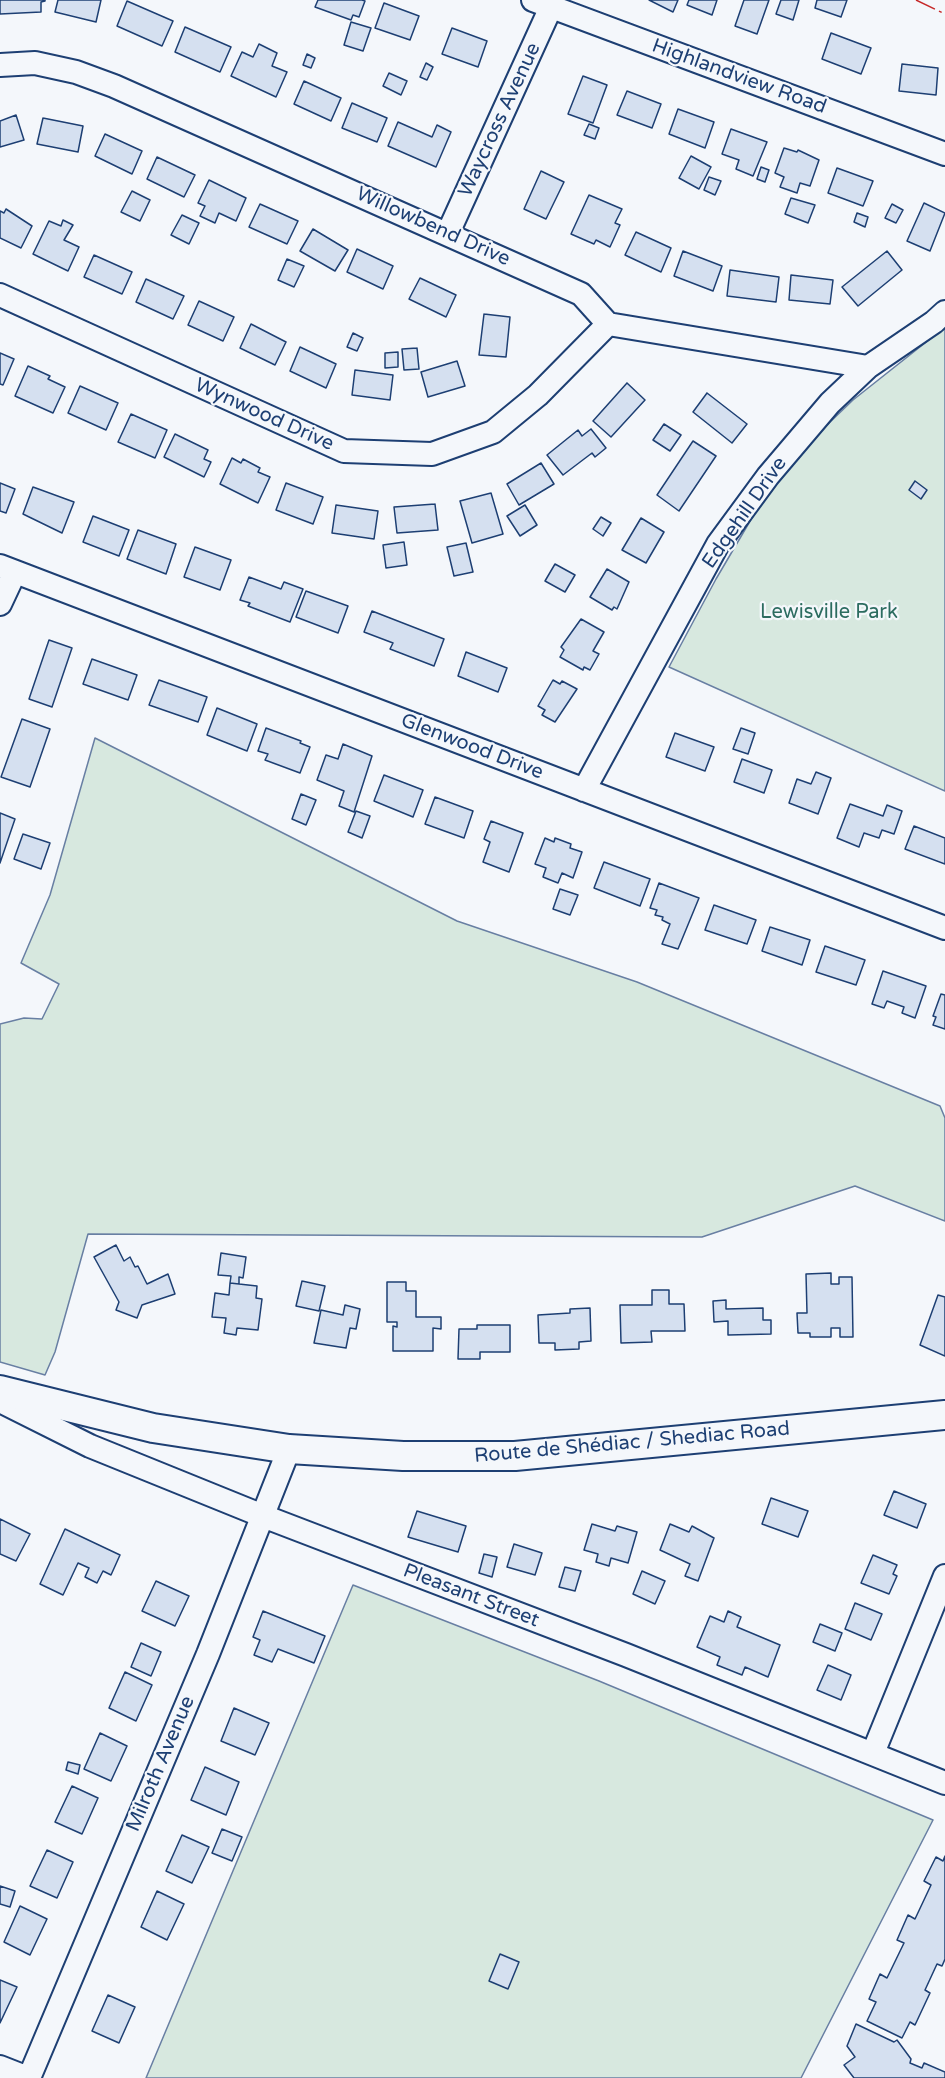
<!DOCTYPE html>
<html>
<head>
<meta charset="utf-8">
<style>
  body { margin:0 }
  canvas { display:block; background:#f4f7fb }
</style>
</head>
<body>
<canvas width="945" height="2078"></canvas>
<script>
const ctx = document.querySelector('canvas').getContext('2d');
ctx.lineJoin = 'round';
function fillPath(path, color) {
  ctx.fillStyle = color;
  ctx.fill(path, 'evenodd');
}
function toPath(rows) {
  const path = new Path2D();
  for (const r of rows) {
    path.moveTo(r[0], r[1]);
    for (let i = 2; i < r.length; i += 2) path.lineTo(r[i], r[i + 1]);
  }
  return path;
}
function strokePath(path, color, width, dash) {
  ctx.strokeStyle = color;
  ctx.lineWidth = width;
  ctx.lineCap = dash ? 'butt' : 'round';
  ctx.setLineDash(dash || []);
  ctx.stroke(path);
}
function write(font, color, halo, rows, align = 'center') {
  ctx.font = font + ' "Varela Round",sans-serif';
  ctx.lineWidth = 4.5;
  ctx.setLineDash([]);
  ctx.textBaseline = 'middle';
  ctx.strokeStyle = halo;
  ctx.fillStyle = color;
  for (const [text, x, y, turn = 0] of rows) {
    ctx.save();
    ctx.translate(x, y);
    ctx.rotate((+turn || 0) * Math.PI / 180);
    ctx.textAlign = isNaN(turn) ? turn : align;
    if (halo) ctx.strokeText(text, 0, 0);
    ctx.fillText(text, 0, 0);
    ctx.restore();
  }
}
const green = toPath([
  [945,327,945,791,669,667,716,579,763,499,804,447,853,400,945,327],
  [95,738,457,921,637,982,940,1106,945,1118,945,1221,855,1186,702,1237,88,1234,55,1352,45,1375,0,1362,0,1024,24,1018,42,1019,59,984,21,963,50,895,95,738],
  [353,1585,599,1681,933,1820,801,2078,146,2078,353,1585]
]);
fillPath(green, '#d7e8df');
strokePath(green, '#687fa3', 1.5);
const building = toPath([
  [0,0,45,0,45,1,41,2,41,12,0,14,0,0],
  [58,0,101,0,96,22,55,12,58,0],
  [318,0,362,0,365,1,359,17,353,15,351,20,315,7,318,0],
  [649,0,678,0,673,12,649,0],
  [689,0,717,0,712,15,687,5,689,0],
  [744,0,769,0,757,34,735,26,744,0],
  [781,0,799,0,793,20,776,14,781,0],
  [817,0,847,0,841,17,815,8,817,0],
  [127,1,173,21,162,46,117,26,127,1],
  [384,3,419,16,410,40,375,28,384,3],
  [351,22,371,28,363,51,344,45,351,22],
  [185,27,231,47,220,72,175,52,185,27],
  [452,28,487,41,478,67,442,54,452,28],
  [831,33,871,48,861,74,822,59,831,33],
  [259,44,277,53,272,66,287,72,276,97,231,76,242,52,253,57,259,44],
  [307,54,315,58,311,68,303,65,307,54],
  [426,63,433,67,427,80,420,77,426,63],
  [902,64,938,68,936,95,899,91,902,64],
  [389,73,407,81,401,95,383,86,389,73],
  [583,76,607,85,593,123,568,114,583,76],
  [304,81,341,98,331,121,294,104,304,81],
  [627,91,661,104,652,128,617,115,627,91],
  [352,103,387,118,377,142,342,128,352,103],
  [678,109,714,122,705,148,669,134,678,109],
  [16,115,24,140,0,147,0,121,16,115],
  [43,118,83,126,78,152,37,144,43,118],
  [398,122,432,137,437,125,451,132,436,167,388,146,398,122],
  [589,124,599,128,595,139,584,135,589,124],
  [731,129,767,142,753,176,736,169,739,160,722,154,731,129],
  [105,134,142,151,132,174,95,156,105,134],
  [784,148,797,152,798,150,819,160,810,186,800,183,797,193,780,187,784,177,775,173,784,148],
  [691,156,711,167,699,189,679,178,691,156],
  [157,157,195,175,184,197,147,179,157,157],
  [761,167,769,170,765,182,757,179,761,167],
  [837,168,873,181,863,206,828,193,837,168],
  [541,171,564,182,546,219,524,209,541,171],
  [709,177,721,181,715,195,704,190,709,177],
  [209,180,246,198,236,221,219,213,215,223,200,216,205,206,198,203,209,180],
  [132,191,150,200,140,221,121,212,132,191],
  [589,195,622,209,615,223,620,225,610,247,596,240,594,244,571,234,589,195],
  [791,198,815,205,808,223,785,214,791,198],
  [924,203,945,213,930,251,907,241,924,203],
  [260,204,298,221,287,244,249,227,260,204],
  [892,204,903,210,896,223,885,218,892,204],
  [6,209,32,226,21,248,0,238,0,211,4,213,6,209],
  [857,213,868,217,865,227,854,222,857,213],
  [182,215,199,223,189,244,171,235,182,215],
  [63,220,73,225,64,240,79,247,68,271,33,254,49,221,61,226,63,220],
  [313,229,348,250,335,271,300,251,313,229],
  [636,232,671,248,661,272,625,255,636,232],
  [357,249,393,266,383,289,347,272,357,249],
  [683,251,722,266,713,291,674,276,683,251],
  [887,251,902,270,858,306,842,287,887,251],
  [94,255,132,272,122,294,84,277,94,255],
  [287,259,304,266,294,287,278,280,287,259],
  [730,270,779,277,776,302,727,296,730,270],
  [791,275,833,280,830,304,789,300,791,275],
  [420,278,456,295,446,317,409,299,420,278],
  [146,279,184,296,173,319,136,302,146,279],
  [199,301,234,317,223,341,188,325,199,301],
  [484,314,510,317,506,357,479,355,484,314],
  [251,324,286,342,275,365,240,348,251,324],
  [353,333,363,338,357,351,347,347,353,333],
  [300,347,336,364,326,388,290,371,300,347],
  [417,348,419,369,404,370,402,349,417,348],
  [398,352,398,367,385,368,385,353,398,352],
  [0,353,14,359,3,385,0,384,0,353],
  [457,361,465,386,428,397,421,372,457,361],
  [28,366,50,376,48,379,65,387,53,413,15,396,28,366],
  [355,370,393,375,390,400,352,395,355,370],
  [627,383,645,400,611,437,593,421,627,383],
  [80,386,118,403,106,430,68,413,80,386],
  [707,393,747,424,732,443,693,412,707,393],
  [131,414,167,430,155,458,118,442,131,414],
  [664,424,681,435,670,451,653,440,664,424],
  [591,429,606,448,595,457,592,453,563,475,547,455,578,430,582,436,591,429],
  [175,434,208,450,204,459,211,462,204,477,164,457,175,434],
  [693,441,716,456,679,511,657,495,693,441],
  [232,458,241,463,243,459,260,468,258,472,270,477,258,503,220,484,232,458],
  [541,463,554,484,519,505,507,484,541,463],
  [915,481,927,490,921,499,909,490,915,481],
  [0,483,15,489,6,513,0,511,0,483],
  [286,483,323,497,313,524,276,510,286,483],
  [33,487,74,502,62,533,23,514,33,487],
  [491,493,503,534,472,543,460,501,491,493],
  [435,504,438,530,397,533,394,507,435,504],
  [336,505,378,511,374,539,332,533,336,505],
  [525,505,537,525,520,536,507,516,525,505],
  [93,516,129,530,119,556,83,542,93,516],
  [601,517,611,523,603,536,593,529,601,517],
  [641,518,664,532,646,563,622,550,641,518],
  [138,530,176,544,166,574,127,559,138,530],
  [404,542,407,565,386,568,383,545,404,542],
  [466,543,473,572,454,576,447,547,466,543],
  [195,547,231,560,220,590,184,577,195,547],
  [555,564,575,575,565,592,545,581,555,564],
  [607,569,629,582,617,609,614,607,612,610,590,597,607,569],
  [249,577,281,589,284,582,303,589,290,622,248,606,250,603,240,600,249,577],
  [306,591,348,606,338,633,296,617,306,591],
  [372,611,444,639,434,666,390,649,393,643,364,632,372,611],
  [581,619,604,632,593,651,599,654,590,670,584,667,583,670,560,657,564,650,561,647,581,619],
  [49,640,72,648,52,707,29,699,49,640],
  [466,652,507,668,498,692,458,676,466,652],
  [92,659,137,675,128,700,83,684,92,659],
  [159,680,207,697,198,722,149,705,159,680],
  [553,680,560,684,562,681,577,689,555,722,542,715,545,710,538,706,553,680],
  [217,708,257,724,247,751,207,735,217,708],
  [22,719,50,729,30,787,1,777,22,719],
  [266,728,301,741,300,743,310,747,300,773,265,760,268,754,258,751,266,728],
  [741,728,755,733,748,754,733,749,741,728],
  [675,733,714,747,705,771,666,757,675,733],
  [343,744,372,756,354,812,339,806,344,791,317,780,326,755,338,759,343,744],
  [742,759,772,770,764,793,734,782,742,759],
  [816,772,831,778,818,814,789,803,797,779,811,784,816,772],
  [384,775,423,790,413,817,374,801,384,775],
  [301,794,316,800,306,825,292,819,301,794],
  [435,797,473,811,464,838,425,824,435,797],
  [850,804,883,816,887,805,902,811,894,834,882,830,879,838,864,833,859,847,837,838,850,804],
  [356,811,370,816,362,838,348,832,356,811],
  [0,813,15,819,0,863,0,813],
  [491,821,523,833,509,872,483,862,490,842,484,839,491,821],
  [914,826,945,838,945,864,905,849,914,826],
  [23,834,50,843,41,869,14,859,23,834],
  [545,838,554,842,555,838,571,844,570,848,582,852,573,878,562,873,558,883,543,877,546,868,535,864,545,838],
  [604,862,650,879,640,906,594,888,604,862],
  [659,883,699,898,678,949,662,944,670,924,662,920,663,917,655,915,657,910,650,908,659,883],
  [560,889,578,895,570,915,553,909,560,889],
  [714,905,756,920,747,944,705,930,714,905],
  [770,927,810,940,802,965,762,951,770,927],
  [825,946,865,960,856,985,816,972,825,946],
  [883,971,926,986,915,1018,902,1013,904,1007,887,1001,884,1008,872,1004,883,971],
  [941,994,945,995,945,1029,933,1025,936,1017,933,1016,941,994],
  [116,1245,124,1261,130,1257,135,1267,138,1266,147,1284,168,1274,175,1294,142,1305,137,1318,116,1310,119,1302,94,1257,116,1245],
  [221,1253,246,1257,243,1278,239,1277,239,1284,230,1283,231,1276,218,1275,221,1253],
  [831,1273,831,1284,839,1284,839,1277,852,1277,853,1337,840,1337,840,1328,831,1328,831,1337,810,1337,810,1333,798,1333,797,1313,807,1313,806,1274,831,1273],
  [302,1281,325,1286,319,1311,296,1306,302,1281],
  [387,1282,406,1282,406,1291,416,1291,416,1317,441,1317,441,1329,433,1328,433,1351,393,1351,393,1326,397,1327,397,1322,387,1322,387,1282],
  [230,1283,257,1286,256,1298,262,1299,258,1330,237,1328,236,1335,224,1333,226,1318,212,1317,215,1293,229,1295,230,1283],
  [652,1290,669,1290,669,1304,684,1304,685,1331,651,1331,652,1342,621,1343,620,1305,652,1305,652,1290],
  [938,1295,945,1297,945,1356,920,1345,938,1295],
  [726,1300,726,1309,763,1308,763,1320,771,1320,771,1334,728,1335,728,1321,714,1322,713,1301,726,1300],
  [345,1305,360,1309,356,1329,350,1328,346,1348,314,1343,321,1310,343,1315,345,1305],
  [590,1308,591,1341,579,1342,579,1349,555,1350,555,1343,539,1343,538,1315,570,1313,570,1309,590,1308],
  [477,1325,510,1325,510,1352,480,1352,480,1359,458,1359,459,1329,477,1329,477,1325],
  [894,1491,926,1504,917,1528,884,1515,894,1491],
  [771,1498,808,1511,798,1537,762,1524,771,1498],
  [417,1511,466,1526,458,1552,408,1537,417,1511],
  [0,1519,30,1534,16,1561,0,1554,0,1519],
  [592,1524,615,1531,617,1526,637,1532,628,1563,611,1558,609,1566,596,1562,598,1554,584,1550,592,1524],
  [670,1524,689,1532,692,1526,714,1538,698,1581,685,1576,690,1564,660,1550,670,1524],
  [65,1529,120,1555,111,1575,103,1571,97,1583,85,1577,89,1568,78,1563,63,1595,40,1584,65,1529],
  [514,1544,542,1553,535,1575,507,1567,514,1544],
  [484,1554,497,1557,492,1577,479,1573,484,1554],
  [873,1555,897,1565,893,1574,897,1576,889,1594,861,1583,873,1555],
  [565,1567,581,1571,575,1591,559,1587,565,1567],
  [642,1571,665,1581,655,1604,633,1594,642,1571],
  [156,1581,189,1596,175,1626,142,1611,156,1581],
  [855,1603,882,1614,871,1640,845,1629,855,1603],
  [263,1611,325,1636,314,1663,278,1649,272,1662,254,1655,260,1640,253,1637,263,1611],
  [728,1611,741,1617,737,1627,780,1645,768,1677,745,1667,742,1675,717,1665,720,1657,697,1647,710,1616,724,1622,728,1611],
  [820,1624,842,1633,835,1651,813,1642,820,1624],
  [141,1643,161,1652,151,1676,131,1667,141,1643],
  [828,1665,851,1675,841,1700,817,1690,828,1665],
  [125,1672,152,1685,136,1721,109,1708,125,1672],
  [234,1708,269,1723,255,1755,221,1741,234,1708],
  [100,1733,127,1746,111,1781,84,1769,100,1733],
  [68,1762,80,1765,78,1774,66,1770,68,1762],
  [205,1767,239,1782,226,1815,191,1800,205,1767],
  [72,1786,98,1798,82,1834,55,1822,72,1786],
  [222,1829,242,1837,232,1861,212,1853,222,1829],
  [182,1835,209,1847,192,1883,166,1871,182,1835],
  [47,1850,73,1862,57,1898,30,1886,47,1850],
  [945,1856,945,1959,942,1966,937,1964,925,1990,930,1993,915,2025,910,2022,902,2038,867,2021,876,2002,869,1999,880,1974,887,1978,904,1943,897,1940,908,1915,915,1919,931,1885,924,1881,936,1857,943,1861,945,1856],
  [0,1886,15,1891,10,1907,0,1904,0,1886],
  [157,1891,184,1904,167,1940,141,1927,157,1891],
  [20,1906,47,1919,30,1955,4,1942,20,1906],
  [500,1954,519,1962,508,1989,489,1981,500,1954],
  [0,1980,17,1987,0,2023,0,1980],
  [108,1995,135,2007,119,2043,92,2031,108,1995],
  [856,2024,894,2042,897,2040,911,2059,910,2063,922,2068,924,2063,945,2072,945,2078,854,2078,844,2065,855,2057,847,2046,856,2024]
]);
fillPath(building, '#d5e0f0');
strokePath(building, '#1d3f73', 1.5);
const minor = toPath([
  [533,0,945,154],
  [0,65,35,63,76,72,114,86,581,294,608,324,868,367],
  [448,233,551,7],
  [0,295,344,451,432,454,493,432,538,395,608,324],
  [0,566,945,928],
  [0,604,15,572],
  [584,790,718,544,768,476,830,403,868,367,934,322,945,312],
  [0,1401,90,1446,263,1516,626,1655,945,1783],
  [873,1753,945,1576],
  [0,2067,28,2078],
  [29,2078,208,1654,289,1449]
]);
const major = toPath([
  [0,1390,153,1428,289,1449,403,1456,515,1456,945,1415]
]);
strokePath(minor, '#1d3f73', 26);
strokePath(major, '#1d3f73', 32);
strokePath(minor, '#f4f7fb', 22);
strokePath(major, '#f4f7fb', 28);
strokePath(toPath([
  [916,0,945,14]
]), '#c62828', 1.5, [21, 4.5, 3, 4.5]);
write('20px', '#1d3f73', '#f4f7fb', [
  ["Highlandview Road",739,77,20],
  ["Waycross Avenue",500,120,-65],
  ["Willowbend Drive",433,227,24],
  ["Wynwood Drive",264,415,24],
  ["Edgehill Drive",745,513,-55],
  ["Glenwood Drive",472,747,21],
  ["Route de Shédiac / Shediac Road",632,1443,-5],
  ["Pleasant Street",471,1596,21],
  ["Milroth Avenue",161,1764,-67]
]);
write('20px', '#2c6c60', '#f4f7fb', [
  ["Lewisville Park",829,613]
]);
</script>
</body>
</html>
